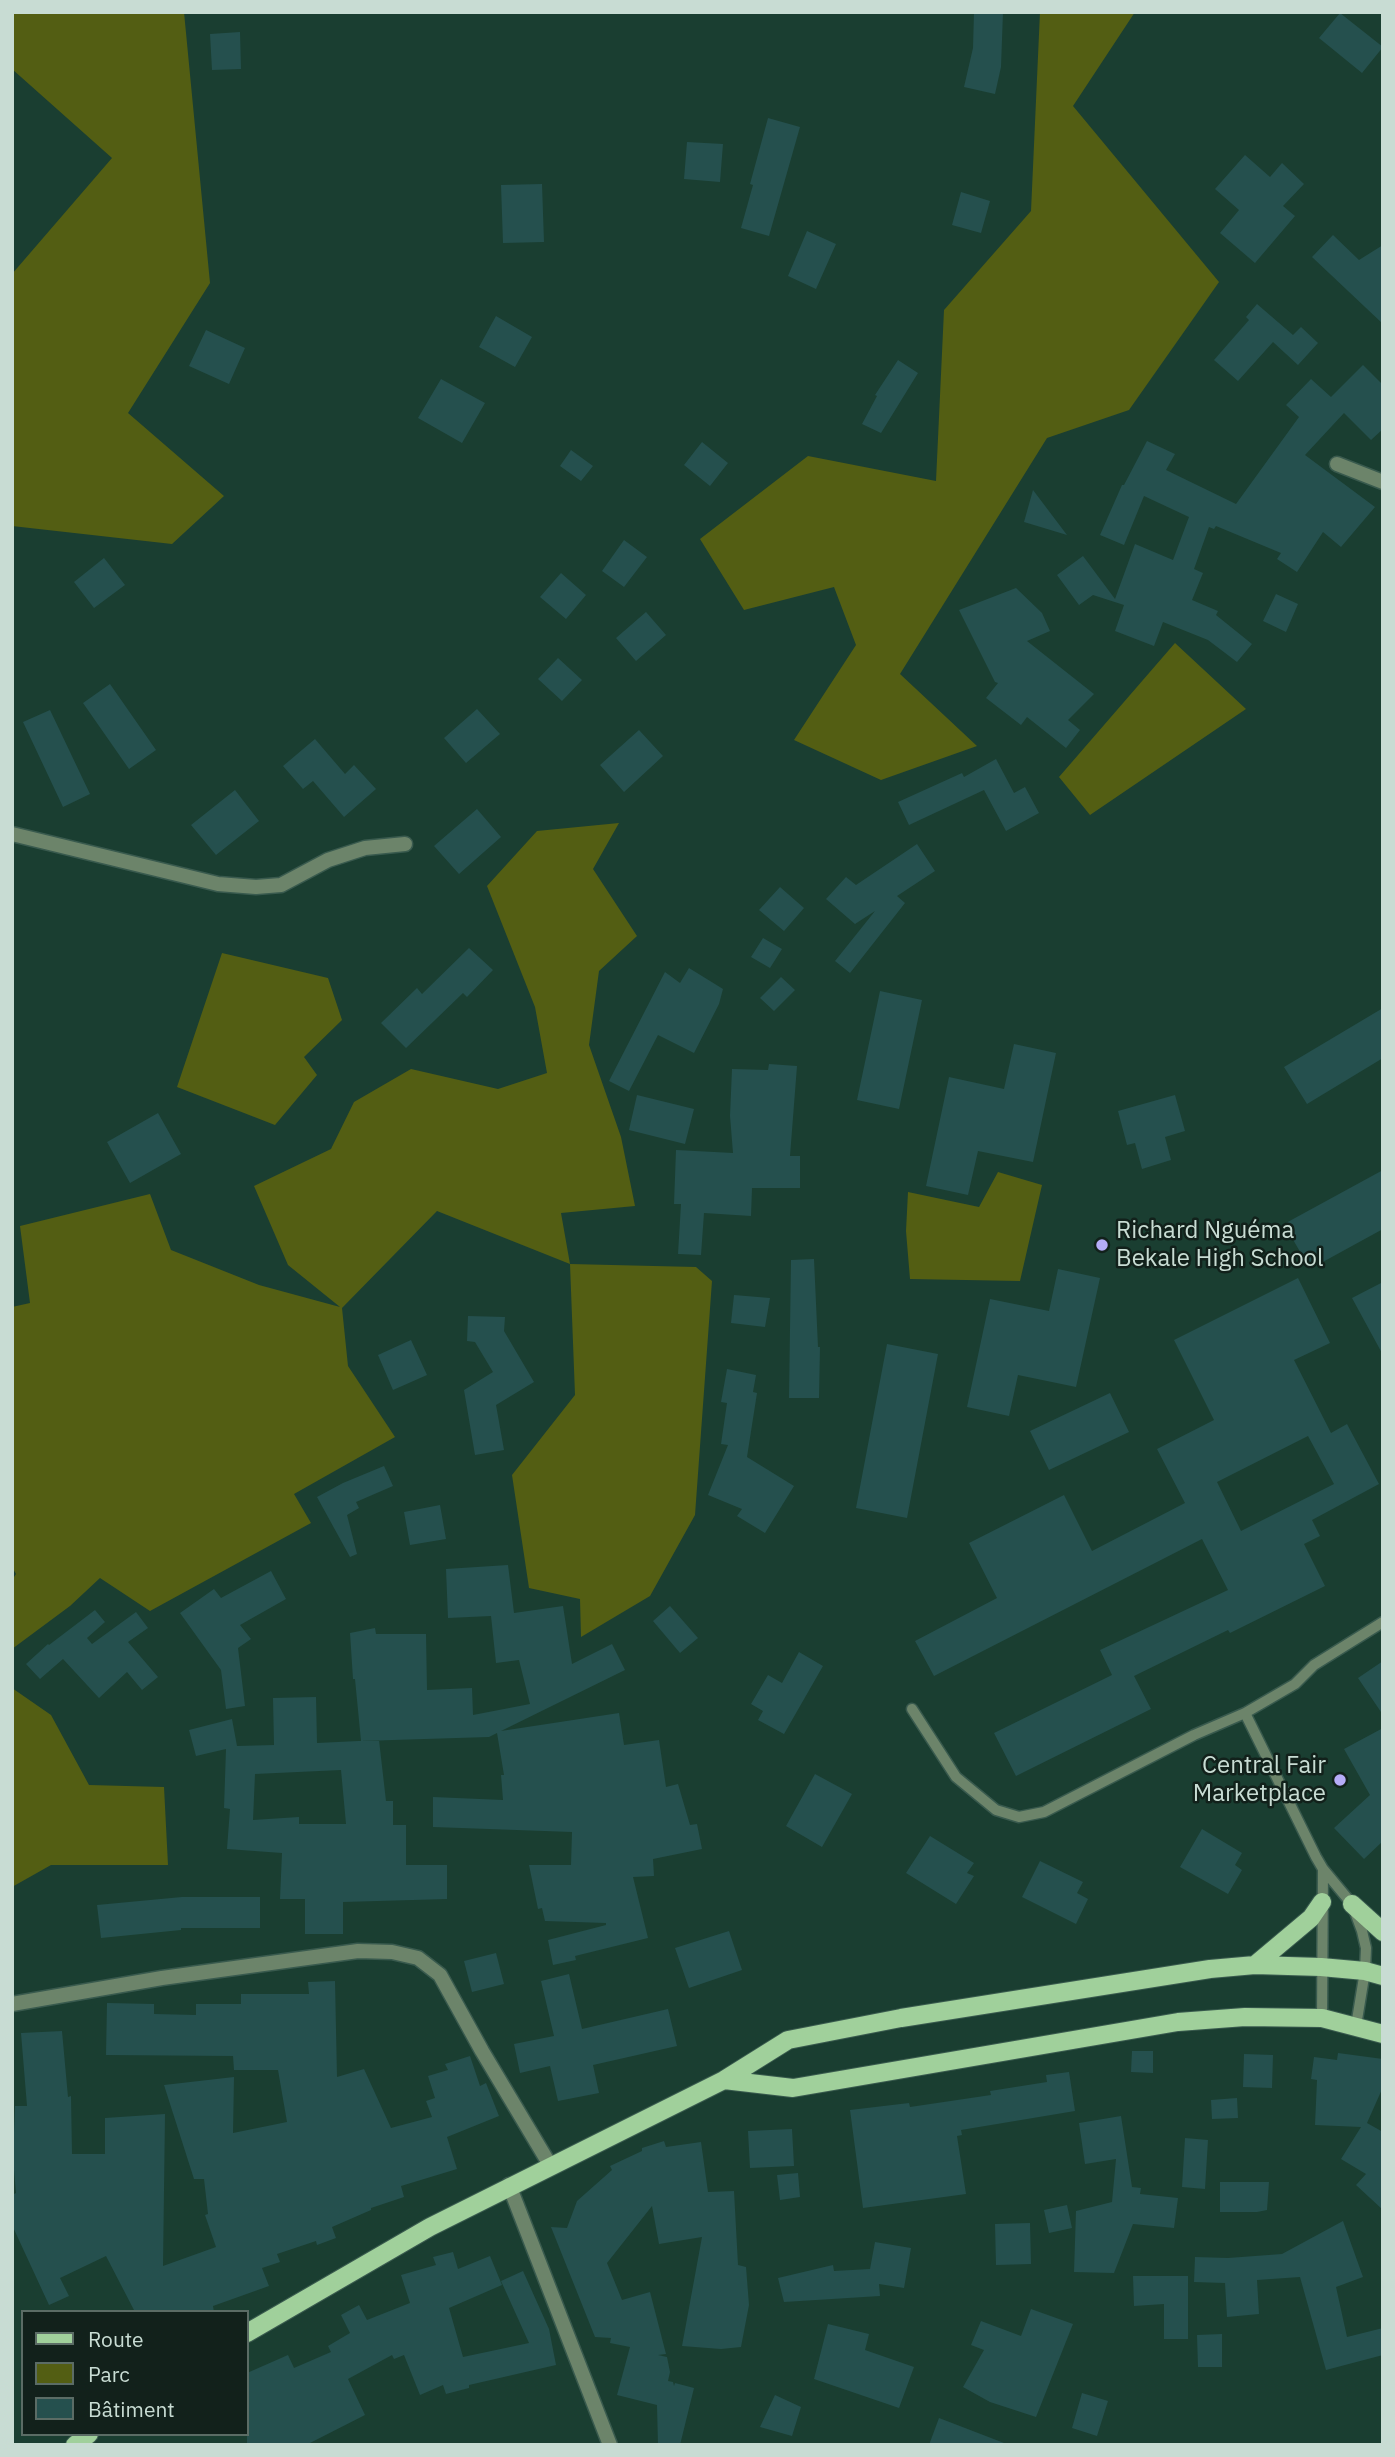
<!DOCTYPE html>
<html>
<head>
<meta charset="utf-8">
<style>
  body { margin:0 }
  #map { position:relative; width:1395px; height:2457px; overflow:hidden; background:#1a3e31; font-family:"IBM Plex Sans",sans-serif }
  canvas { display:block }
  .frame { position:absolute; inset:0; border:14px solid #c8dcd3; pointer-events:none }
  .legend { position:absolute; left:21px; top:2310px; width:228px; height:126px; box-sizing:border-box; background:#12211b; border:2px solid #5b6c65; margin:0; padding:9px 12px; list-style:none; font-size:21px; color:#c8dcd3 }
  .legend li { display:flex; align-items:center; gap:14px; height:35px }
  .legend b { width:35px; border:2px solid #5b6c65 }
</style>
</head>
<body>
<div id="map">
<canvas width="1395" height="2457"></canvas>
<div class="frame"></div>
<ul class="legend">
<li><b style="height:9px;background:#a0d09b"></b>Route</li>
<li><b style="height:19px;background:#535e13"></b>Parc</li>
<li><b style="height:19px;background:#25504e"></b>Bâtiment</li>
</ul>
</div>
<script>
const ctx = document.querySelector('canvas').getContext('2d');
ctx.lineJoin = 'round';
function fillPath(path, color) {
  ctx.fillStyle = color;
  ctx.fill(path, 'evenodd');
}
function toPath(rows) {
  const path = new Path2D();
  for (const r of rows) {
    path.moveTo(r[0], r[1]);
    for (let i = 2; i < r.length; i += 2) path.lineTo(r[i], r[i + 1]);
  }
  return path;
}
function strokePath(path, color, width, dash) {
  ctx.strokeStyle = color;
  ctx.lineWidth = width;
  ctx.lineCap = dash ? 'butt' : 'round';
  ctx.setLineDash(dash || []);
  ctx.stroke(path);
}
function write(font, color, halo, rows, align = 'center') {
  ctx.font = font + ' "IBM Plex Sans",sans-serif';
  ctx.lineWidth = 5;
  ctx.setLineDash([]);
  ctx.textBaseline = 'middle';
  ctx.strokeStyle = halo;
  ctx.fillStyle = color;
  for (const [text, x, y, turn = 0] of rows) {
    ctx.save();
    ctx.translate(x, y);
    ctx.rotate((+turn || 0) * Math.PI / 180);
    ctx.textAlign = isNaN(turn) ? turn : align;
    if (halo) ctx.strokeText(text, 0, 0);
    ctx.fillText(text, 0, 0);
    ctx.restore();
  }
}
fillPath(toPath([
  [12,12,184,12,210,283,128,413,224,496,172,544,12,526,12,274,112,158,12,69],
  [1040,12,1135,12,1073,106,1219,282,1129,410,1047,438,900,674,977,746,881,780,794,740,856,645,834,587,744,610,700,539,808,456,936,481,944,310,1031,211],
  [1175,643,1246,709,1090,815,1059,777],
  [619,823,593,869,637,936,599,971,589,1045,621,1137,635,1206,561,1213,570,1264,696,1267,712,1281,695,1515,650,1596,581,1637,580,1599,529,1588,512,1475,575,1395,570,1264,437,1211,342,1308,348,1366,395,1437,294,1494,311,1523,150,1611,100,1578,70,1606,12,1649,12,1580,16,1574,12,1567,12,1307,30,1303,20,1226,150,1194,171,1250,259,1285,340,1307,288,1265,254,1186,331,1149,354,1102,411,1069,498,1089,547,1073,535,1007,487,886,537,831],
  [222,953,328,978,342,1020,304,1057,317,1075,275,1125,177,1087],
  [998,1172,1042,1185,1020,1281,910,1279,906,1231,908,1192,979,1207],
  [12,1688,51,1715,89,1785,164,1787,168,1865,51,1865,12,1887]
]), '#535e13');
fillPath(toPath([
  [974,12,1003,12,1001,67,995,94,964,87,973,48],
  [1340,13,1383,47,1362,73,1319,38],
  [240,32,241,69,212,70,210,34],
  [768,118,800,127,769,236,741,228,753,185,750,184],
  [687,142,723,144,720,182,684,179],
  [1245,155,1270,177,1282,163,1304,184,1283,206,1295,216,1255,263,1220,233,1239,210,1215,189],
  [542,184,544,242,503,243,501,185],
  [961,192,990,201,981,233,952,225],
  [807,231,836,244,816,289,788,276],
  [1333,235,1359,260,1383,245,1383,324,1312,257],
  [1257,304,1293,335,1301,327,1318,343,1298,365,1273,342,1238,381,1214,360,1249,320,1246,317],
  [496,316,532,337,515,367,479,347],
  [206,330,245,348,229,384,189,366],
  [898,360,918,373,881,433,862,424,877,396,875,395],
  [1363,365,1383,385,1383,429,1371,440,1344,413,1305,455,1375,507,1341,547,1323,532,1297,572,1277,559,1281,553,1216,526,1214,529,1209,527,1194,569,1203,573,1192,600,1218,611,1216,615,1252,644,1237,662,1208,640,1163,622,1154,646,1115,631,1124,605,1093,595,1079,605,1057,575,1083,556,1115,599,1135,544,1173,560,1189,517,1144,496,1124,545,1100,535,1122,485,1124,485,1147,441,1175,454,1166,470,1236,504,1299,417,1286,405,1311,379,1331,397],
  [441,379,485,403,462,443,418,418],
  [702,442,728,463,710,486,684,465],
  [571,450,593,466,581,481,560,466],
  [1033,490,1067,535,1024,522],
  [624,540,647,557,624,587,602,571],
  [104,558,125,585,94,608,74,582],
  [561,573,586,595,566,619,540,597],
  [1016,588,1042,613,1050,631,1027,641,1094,694,1068,720,1080,730,1066,748,1027,717,1021,725,986,698,998,683,995,682,959,610],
  [1276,594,1298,604,1286,632,1263,621],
  [646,612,666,635,636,661,616,638],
  [558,658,582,680,562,701,538,679],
  [110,684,156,750,129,769,83,703],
  [477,709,500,734,466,763,444,738],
  [50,710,90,794,63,807,23,722],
  [639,730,663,756,624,792,600,765],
  [315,739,345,774,354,765,376,789,344,817,313,781,303,789,283,766],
  [996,759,1014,793,1025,787,1039,813,1006,831,984,790,909,825,898,802,962,773,964,777],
  [235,790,259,821,216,855,191,825],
  [477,809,501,837,459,874,434,846],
  [917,844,935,871,897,896,905,903,850,973,835,961,875,911,855,924,826,899,846,877,856,885],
  [780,887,804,908,784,931,759,910],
  [763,938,782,949,770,968,751,957],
  [469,948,493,970,467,997,463,993,406,1048,381,1023,417,988,422,994],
  [689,968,723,989,719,1004,694,1053,658,1035,629,1091,609,1081,665,972,680,983],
  [781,977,795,990,774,1011,760,998],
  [880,991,922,1000,899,1109,857,1100],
  [1383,1008,1383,1058,1307,1104,1284,1067],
  [1014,1044,1056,1053,1033,1162,978,1151,968,1195,926,1186,949,1077,1004,1089],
  [769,1064,797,1066,790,1156,800,1156,800,1188,752,1188,751,1216,704,1213,701,1255,678,1254,681,1204,674,1204,676,1150,733,1153,730,1116,732,1069,768,1070],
  [637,1095,694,1109,685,1144,629,1130],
  [1175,1095,1185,1131,1165,1137,1171,1160,1142,1169,1135,1143,1127,1145,1118,1111],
  [158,1113,181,1154,130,1183,107,1142],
  [1383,1170,1383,1229,1310,1269,1284,1224],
  [814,1259,818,1347,820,1347,819,1398,789,1398,791,1260],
  [1058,1269,1100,1278,1076,1387,1018,1375,1009,1416,967,1407,990,1299,1049,1311],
  [1298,1278,1330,1343,1294,1360,1331,1433,1347,1424,1379,1484,1312,1520,1320,1536,1304,1544,1325,1586,1230,1633,1228,1630,1134,1676,1151,1709,1016,1776,994,1733,1112,1675,1100,1650,1228,1590,1202,1539,934,1676,915,1641,997,1598,969,1543,1064,1495,1092,1551,1185,1503,1157,1449,1214,1420,1174,1340],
  [1308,1436,1334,1484,1241,1531,1217,1482],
  [1383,1282,1383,1355,1352,1298],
  [734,1295,770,1298,765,1327,731,1323],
  [468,1316,505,1317,504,1331,534,1382,496,1405,504,1450,475,1455,464,1390,493,1372,475,1342,467,1341],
  [411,1340,427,1375,393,1390,378,1355],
  [887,1344,938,1354,907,1518,856,1508],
  [727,1369,756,1375,753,1392,757,1393,747,1457,794,1486,765,1533,737,1516,742,1509,708,1495,728,1445,721,1444,727,1403,721,1402],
  [1110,1393,1129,1432,1049,1470,1030,1431],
  [384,1466,393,1486,356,1502,359,1508,347,1515,357,1554,350,1557,317,1497,343,1483],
  [440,1505,446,1539,410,1545,404,1512],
  [508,1565,514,1613,563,1606,572,1664,612,1644,625,1670,501,1731,619,1713,624,1745,659,1740,666,1787,678,1784,690,1825,697,1824,702,1849,653,1859,654,1876,633,1877,648,1938,575,1956,576,1960,553,1965,548,1940,606,1925,606,1923,545,1921,542,1908,538,1909,529,1865,571,1865,572,1832,433,1827,433,1797,503,1800,501,1775,504,1775,497,1733,489,1737,361,1741,355,1679,353,1679,350,1633,375,1628,376,1634,426,1634,427,1690,472,1688,473,1715,530,1704,519,1660,496,1663,491,1616,448,1618,446,1569],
  [271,1571,286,1599,240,1625,251,1639,238,1648,245,1706,226,1709,221,1670,180,1613,214,1589,221,1598],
  [670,1606,698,1638,680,1653,653,1621],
  [95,1610,105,1622,87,1638,92,1644,136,1612,148,1628,128,1642,158,1677,142,1690,127,1672,99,1698,63,1659,40,1679,26,1664,48,1644,49,1645],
  [799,1652,823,1666,784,1734,758,1720,763,1711,751,1704,768,1675,782,1683],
  [1383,1661,1383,1715,1358,1678],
  [316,1697,317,1743,379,1740,386,1801,393,1801,393,1825,406,1825,406,1865,447,1865,447,1899,343,1902,343,1934,305,1934,305,1899,280,1899,282,1853,227,1849,230,1809,224,1808,226,1749,196,1756,189,1730,232,1719,237,1746,274,1745,273,1698],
  [341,1770,346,1824,299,1824,299,1817,253,1820,255,1774],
  [1383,1728,1383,1841,1364,1859,1334,1828,1370,1795,1344,1749],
  [815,1774,852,1794,822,1847,786,1826],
  [1202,1829,1242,1853,1235,1865,1242,1870,1228,1894,1180,1867],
  [930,1836,974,1863,967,1873,974,1876,956,1904,906,1873],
  [1040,1861,1083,1882,1077,1893,1088,1899,1076,1924,1022,1897],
  [182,1897,260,1897,260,1928,181,1928,181,1930,101,1938,97,1905],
  [729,1931,742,1970,689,1988,675,1948],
  [496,1953,504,1984,472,1992,464,1961],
  [569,1974,582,2029,668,2009,677,2046,593,2065,599,2093,558,2101,550,2066,520,2073,514,2044,554,2036,541,1981],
  [335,1981,337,2077,364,2069,391,2128,432,2117,426,2101,435,2098,428,2076,448,2070,445,2064,470,2056,480,2086,486,2083,499,2116,447,2137,457,2169,401,2186,404,2197,371,2208,371,2210,332,2227,336,2238,317,2245,316,2241,277,2254,280,2262,262,2268,269,2286,213,2306,214,2312,135,2312,106,2256,60,2278,69,2296,49,2305,12,2225,12,2195,16,2193,13,2159,15,2106,27,2106,21,2033,62,2031,68,2097,71,2096,72,2154,105,2154,105,2118,165,2114,163,2266,216,2247,205,2215,208,2214,204,2179,194,2179,164,2085,234,2077,233,2133,287,2122,278,2070,234,2070,233,2056,106,2055,107,2003,154,2004,154,2014,196,2015,196,2004,241,2004,241,1994,309,1994,308,1982],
  [1132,2051,1153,2051,1153,2073,1131,2072],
  [1338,2053,1383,2059,1383,2087,1367,2123,1383,2132,1383,2210,1356,2185,1366,2174,1341,2159,1361,2127,1315,2125,1317,2080,1311,2079,1314,2057,1337,2060],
  [1244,2054,1273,2055,1272,2088,1243,2087],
  [1069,2072,1075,2111,961,2130,962,2135,957,2136,966,2194,863,2208,850,2110,909,2103,910,2107,991,2095,990,2091,1047,2082,1046,2075],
  [1237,2098,1238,2118,1212,2119,1211,2100],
  [1121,2116,1132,2187,1141,2188,1140,2194,1178,2198,1174,2228,1133,2224,1114,2273,1074,2272,1076,2211,1112,2202,1116,2159,1085,2164,1079,2123],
  [792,2129,794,2166,750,2168,748,2131],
  [1185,2138,1208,2140,1205,2189,1182,2187],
  [664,2141,666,2147,701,2142,708,2192,734,2191,738,2265,746,2267,749,2305,741,2347,721,2349,682,2346,702,2237,659,2244,652,2206,607,2263,622,2300,650,2292,666,2354,658,2355,667,2357,670,2372,668,2381,673,2382,674,2386,675,2383,694,2388,680,2445,658,2445,657,2405,617,2395,630,2347,610,2343,611,2338,595,2337,551,2227,567,2228,577,2201,612,2170,610,2166,642,2151,642,2148],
  [798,2173,800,2197,780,2200,777,2175],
  [1220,2182,1269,2182,1267,2210,1257,2212,1220,2212],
  [1067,2205,1072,2228,1049,2233,1044,2210],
  [1343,2221,1363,2277,1336,2287,1347,2337,1383,2328,1383,2355,1326,2370,1300,2277,1257,2280,1259,2314,1227,2317,1225,2283,1194,2282,1195,2257,1228,2258,1282,2254],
  [1030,2223,1031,2264,996,2265,995,2224],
  [875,2242,911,2248,904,2288,879,2284,880,2296,784,2302,778,2278,833,2265,834,2271,870,2269],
  [453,2252,458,2269,490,2256,502,2285,449,2308,463,2357,529,2343,501,2281,523,2271,549,2329,556,2365,469,2385,469,2388,446,2394,443,2385,420,2395,404,2355,394,2359,392,2355,348,2379,365,2415,306,2445,247,2445,247,2373,288,2355,294,2368,331,2352,328,2346,350,2333,341,2315,359,2305,367,2320,410,2303,401,2275,436,2265,433,2257],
  [1133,2276,1188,2276,1188,2339,1164,2339,1164,2304,1134,2306],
  [1031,2309,1073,2324,1036,2417,990,2402,963,2387,984,2350,971,2345,981,2321,1021,2336],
  [828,2324,869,2334,865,2350,914,2367,899,2408,814,2379],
  [1222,2334,1222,2367,1198,2367,1197,2335],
  [1082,2393,1108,2401,1097,2436,1072,2428],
  [775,2395,801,2407,792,2436,760,2427],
  [939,2418,1004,2443,1004,2445,929,2445]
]), '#25504e');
const service = toPath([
  [912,1709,956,1777,996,1810,1019,1817,1044,1812,1194,1735,1245,1713,1295,1684,1314,1665,1383,1622],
  [1245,1713,1316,1857,1323,1869,1352,1904,1362,1931,1366,1948,1365,1971,1356,2026],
  [1322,2018,1323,1869]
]);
const minor = toPath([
  [1337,464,1383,482],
  [12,834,218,884,256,887,281,885,328,860,365,848,405,844],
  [12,2004,162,1978,358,1951,392,1952,418,1958,440,1975,482,2051,550,2165],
  [509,2185,610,2445]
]);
const primary = toPath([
  [1352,1904,1383,1932],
  [1255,1965,1311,1918,1322,1902],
  [724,2080,793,2088,1178,2022,1245,2017,1322,2018,1383,2034],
  [247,2333,430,2227,724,2080,788,2040,901,2018,1210,1969,1255,1965,1321,1967,1365,1971,1383,1976],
  [75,2445,89,2434]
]);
strokePath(service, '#395a4e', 13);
strokePath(minor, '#395a4e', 17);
strokePath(primary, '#395a4e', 20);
strokePath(service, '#6c846a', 10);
strokePath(minor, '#6c846a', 14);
strokePath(primary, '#a0d09b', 18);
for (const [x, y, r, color] of [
  [1102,1245,7,"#b6acf8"],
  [1340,1780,7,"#b6acf8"]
]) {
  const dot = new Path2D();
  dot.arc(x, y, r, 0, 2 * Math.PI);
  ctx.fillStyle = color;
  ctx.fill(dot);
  strokePath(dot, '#12211b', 2.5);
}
write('24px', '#c8dcd3', '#12211b', [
  ["Richard Nguéma",1116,1231],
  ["Bekale High School",1116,1259],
  ["Central Fair",1326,1766,"right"],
  ["Marketplace",1326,1794,"right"]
], 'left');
</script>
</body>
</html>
